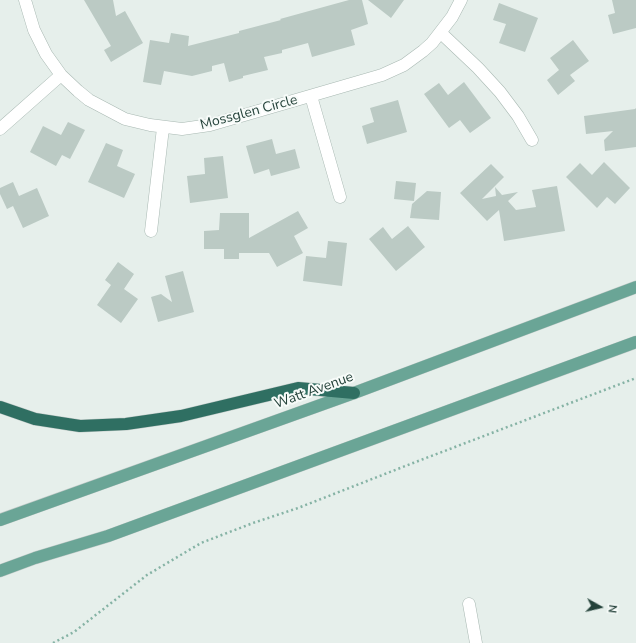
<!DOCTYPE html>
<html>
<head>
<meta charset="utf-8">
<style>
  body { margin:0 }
  #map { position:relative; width:636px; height:643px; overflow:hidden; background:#e6efeb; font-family:"Nunito Sans",sans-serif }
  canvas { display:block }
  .north { position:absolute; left:580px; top:587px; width:40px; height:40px; -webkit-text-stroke:3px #f7fbf9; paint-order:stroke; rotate:98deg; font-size:11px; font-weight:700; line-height:16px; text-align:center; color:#24423a }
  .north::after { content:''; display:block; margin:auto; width:14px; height:18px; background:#24423a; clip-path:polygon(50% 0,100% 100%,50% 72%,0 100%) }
</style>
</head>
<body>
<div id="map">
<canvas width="636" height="643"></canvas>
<div class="north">N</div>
</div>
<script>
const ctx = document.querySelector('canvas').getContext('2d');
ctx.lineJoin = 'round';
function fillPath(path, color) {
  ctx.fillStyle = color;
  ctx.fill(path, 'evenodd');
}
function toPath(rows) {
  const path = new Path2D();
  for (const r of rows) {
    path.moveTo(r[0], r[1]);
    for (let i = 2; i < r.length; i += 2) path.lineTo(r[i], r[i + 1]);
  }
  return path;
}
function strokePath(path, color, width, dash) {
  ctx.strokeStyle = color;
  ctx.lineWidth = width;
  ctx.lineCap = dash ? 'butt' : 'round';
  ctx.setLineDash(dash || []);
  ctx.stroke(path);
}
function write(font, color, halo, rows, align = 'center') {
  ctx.font = font + ' "Nunito Sans",sans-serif';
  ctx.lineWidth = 4;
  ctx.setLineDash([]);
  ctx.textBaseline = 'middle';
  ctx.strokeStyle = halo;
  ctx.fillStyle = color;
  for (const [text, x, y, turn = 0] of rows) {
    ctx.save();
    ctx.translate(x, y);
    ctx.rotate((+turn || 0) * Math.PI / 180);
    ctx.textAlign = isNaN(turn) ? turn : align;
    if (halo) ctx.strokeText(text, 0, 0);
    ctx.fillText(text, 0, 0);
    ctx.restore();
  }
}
fillPath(toPath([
  [84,0,113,0,116,16,125,11,143,43,111,62,104,50,111,46],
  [349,0,362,0,368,24,351,30,355,45,312,57,308,43,282,50,282,53,264,57,268,70,243,76,243,78,229,82,224,63,212,66,212,71,192,76,164,71,161,85,143,82,150,40,169,43,171,33,189,36,188,46,239,33,239,31,281,20,280,19],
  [368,0,404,0,391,18],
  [612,0,636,0,636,28,613,34,608,15,615,13],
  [499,3,538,18,525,52,499,43,506,24,493,20],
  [573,40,589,61,570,75,575,81,558,95,547,80,559,70,550,58],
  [464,82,491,118,470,133,460,120,449,128,424,94,439,83,448,95],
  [398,100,407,132,367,144,362,126,374,122,370,108],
  [636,108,636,147,605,151,604,140,613,131,586,134,584,116,635,109],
  [68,122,85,130,70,159,62,155,56,166,30,152,43,126,61,135],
  [272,139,276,154,295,149,300,168,271,176,269,169,254,174,246,146],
  [106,143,123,150,117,166,135,174,124,198,88,182],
  [223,156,228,198,190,203,187,176,205,174,204,158],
  [604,162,630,188,615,204,607,197,597,208,566,177,580,163,592,175],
  [491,164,504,177,482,199,496,196,495,187,502,195,518,192,508,201,516,210,536,207,532,190,557,186,565,231,504,241,499,210,487,221,460,193],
  [396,181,416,183,414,201,394,199],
  [13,182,19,196,37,188,49,216,23,228,13,206,7,209,0,194,0,188],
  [427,191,441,192,439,220,410,218,412,204],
  [298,211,308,228,294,236,303,253,277,267,269,253,239,253,239,259,224,259,224,249,204,249,204,231,219,230,220,213,249,213,249,238],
  [408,226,425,247,396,271,369,239,383,227,392,239],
  [328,241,347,243,342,286,303,281,306,256,326,258],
  [118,262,134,274,124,289,138,299,121,323,97,305,111,285,105,280],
  [183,271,194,312,158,322,151,297,161,294,172,302,165,276]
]), '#bbcac4');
const minor = toPath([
  [25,0,34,30,46,54,61,75,78,91,89,100,125,119,150,125,182,129,210,125,382,75,404,65,423,51,432,43,452,17,461,0],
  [441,33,478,68,500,92,518,116,532,140],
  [311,96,340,197],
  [0,129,61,75],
  [151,231,163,128],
  [469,604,476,643]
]);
const primary = toPath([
  [0,520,354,393,636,287],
  [0,571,35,558,108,536,636,342]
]);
const motorway = toPath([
  [0,407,35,419,80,426,126,424,181,416,298,388,354,393]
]);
strokePath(minor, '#a8b8b2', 13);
strokePath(primary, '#c2cac8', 13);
strokePath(motorway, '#c2cac8', 13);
strokePath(toPath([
  [53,643,74,632,147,575,201,543,253,523,298,508,413,463,636,378]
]), '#86b3a5', 2.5, [2, 3]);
strokePath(minor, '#fff', 12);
strokePath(primary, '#6aa596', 12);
strokePath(motorway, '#2f6f62', 12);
write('14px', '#24423a', '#f7fbf9', [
  ["Mossglen Circle",249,113,-15],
  ["Watt Avenue",314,391,-20]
]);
</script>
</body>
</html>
